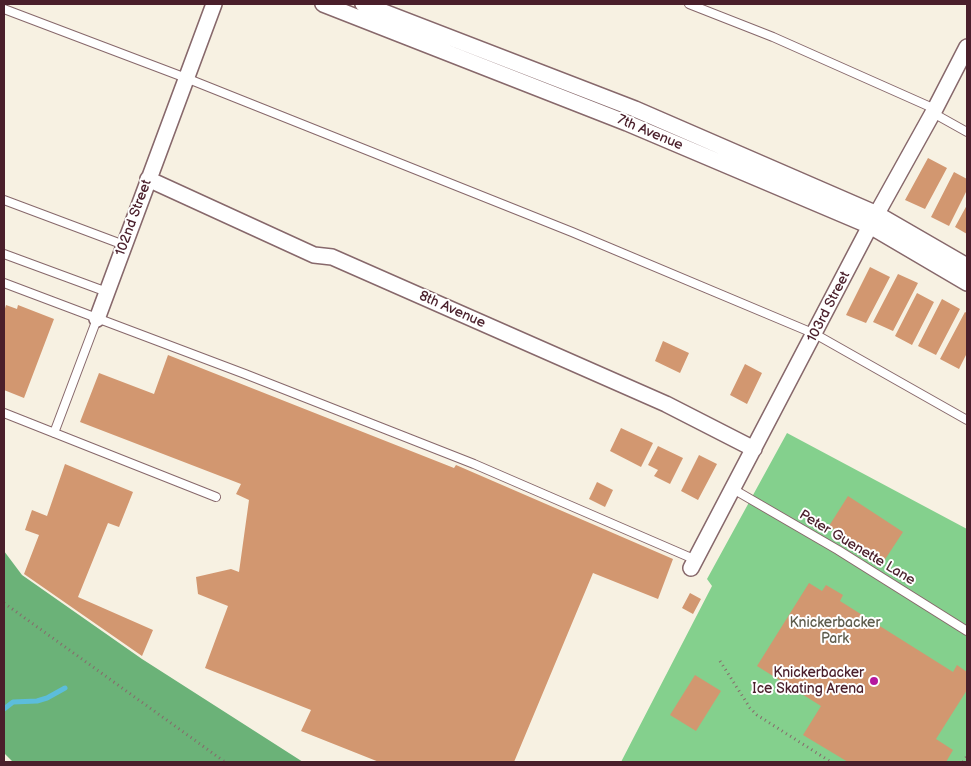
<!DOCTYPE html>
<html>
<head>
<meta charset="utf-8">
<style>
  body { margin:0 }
  #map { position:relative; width:971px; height:766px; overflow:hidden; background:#f7f1e2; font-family:"Balsamiq Sans",sans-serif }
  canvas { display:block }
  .frame { position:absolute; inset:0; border:5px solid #4a1f2b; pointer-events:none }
</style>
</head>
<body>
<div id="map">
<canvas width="971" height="766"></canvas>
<div class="frame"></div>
</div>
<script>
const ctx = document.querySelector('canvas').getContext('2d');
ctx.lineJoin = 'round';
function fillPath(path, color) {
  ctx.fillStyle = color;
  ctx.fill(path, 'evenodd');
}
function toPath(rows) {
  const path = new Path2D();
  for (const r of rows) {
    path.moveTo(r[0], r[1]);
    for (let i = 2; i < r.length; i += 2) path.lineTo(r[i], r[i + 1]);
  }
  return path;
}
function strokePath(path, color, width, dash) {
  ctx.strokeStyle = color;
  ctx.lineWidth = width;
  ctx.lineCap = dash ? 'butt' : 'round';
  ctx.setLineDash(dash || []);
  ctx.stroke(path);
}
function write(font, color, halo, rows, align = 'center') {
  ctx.font = font + ' "Balsamiq Sans",sans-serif';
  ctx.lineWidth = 4;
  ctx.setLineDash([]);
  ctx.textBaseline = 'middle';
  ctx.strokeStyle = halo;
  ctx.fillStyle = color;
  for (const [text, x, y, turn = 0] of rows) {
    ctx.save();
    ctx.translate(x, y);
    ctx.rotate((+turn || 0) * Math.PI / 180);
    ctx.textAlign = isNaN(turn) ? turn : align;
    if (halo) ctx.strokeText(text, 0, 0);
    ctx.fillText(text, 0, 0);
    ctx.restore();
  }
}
fillPath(toPath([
  [787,433,967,529,967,762,621,762,712,586,707,579]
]), '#84d08d');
fillPath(toPath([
  [4,551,22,575,142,659,303,762,13,762,4,753]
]), '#6bb278');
strokePath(toPath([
  [4,709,13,702,37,701,47,698,65,688]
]), '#5cbddb', 5);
fillPath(toPath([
  [928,158,947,168,925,209,905,200],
  [954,172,967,179,967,190,949,226,931,217],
  [967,205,967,234,955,227],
  [870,267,890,277,866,323,846,315],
  [898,274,918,283,893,331,873,322],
  [917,293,934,302,912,345,895,336],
  [942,299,960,309,936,355,918,346],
  [6,305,17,309,18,305,54,319,24,398,4,390,4,312],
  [965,312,967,313,967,353,959,369,940,359],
  [663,341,689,353,680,373,655,361],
  [168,355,454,468,456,465,673,559,658,599,593,573,514,762,379,762,301,731,311,710,205,668,228,606,198,594,196,577,231,569,239,572,249,500,236,494,241,484,80,422,99,373,154,394],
  [745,364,762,373,747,404,730,395],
  [621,428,653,443,641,467,610,451],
  [658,446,683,458,670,484,654,476,658,470,648,465],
  [699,455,717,464,698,500,681,491],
  [65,464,133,492,119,527,108,523,78,597,153,630,142,656,24,574,39,535,25,530,32,510,47,516],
  [597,482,613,490,605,507,589,499],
  [848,496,903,532,884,561,829,526],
  [809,583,822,591,826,585,843,595,840,601,953,672,957,665,967,672,967,690,936,739,953,750,946,762,848,762,803,735,821,706,757,666],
  [690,593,701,599,693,614,682,608],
  [695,675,721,691,696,731,670,715]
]), '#d29770');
const lane = toPath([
  [689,4,773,37,935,109],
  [4,9,186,78,572,232,815,334,967,420],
  [933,113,967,132],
  [4,200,124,245],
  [4,254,107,292],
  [4,283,245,374,474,464,696,560],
  [4,413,216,497],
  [54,433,97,319],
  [733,489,838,550,967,631]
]);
const street = toPath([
  [323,4,627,123,870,226,967,283],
  [363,4,635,109,877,214,967,266],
  [148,179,314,255,332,257,666,404,754,449],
  [97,319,214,4],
  [691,568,870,226,935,109,967,47]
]);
strokePath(lane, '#87686b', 10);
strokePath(street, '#87686b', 18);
strokePath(toPath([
  [4,603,225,762],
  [720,661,750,708,757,715,831,762],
  [963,762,967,756]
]), '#87686b', 3, [1, 4]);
strokePath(lane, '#fff', 8);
strokePath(street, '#fff', 15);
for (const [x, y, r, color] of [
  [874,681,5,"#b5179e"]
]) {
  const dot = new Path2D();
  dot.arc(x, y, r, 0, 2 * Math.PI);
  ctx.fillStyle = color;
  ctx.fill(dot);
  strokePath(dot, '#fff', 2);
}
write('14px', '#4a1f2b', '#fff', [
  ["7th Avenue",650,133,23],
  ["102nd Street",134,218,-70],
  ["103rd Street",829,307,-63],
  ["8th Avenue",452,310,24],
  ["Peter Guenette Lane",857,548,31]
]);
write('14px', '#5e5d4d', '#fff', [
  ["Knickerbacker",835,623],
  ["Park",835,639]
]);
write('14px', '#4a1f2b', '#fff', [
  ["Knickerbacker",864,673],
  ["Ice Skating Arena",864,689]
], 'right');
</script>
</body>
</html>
